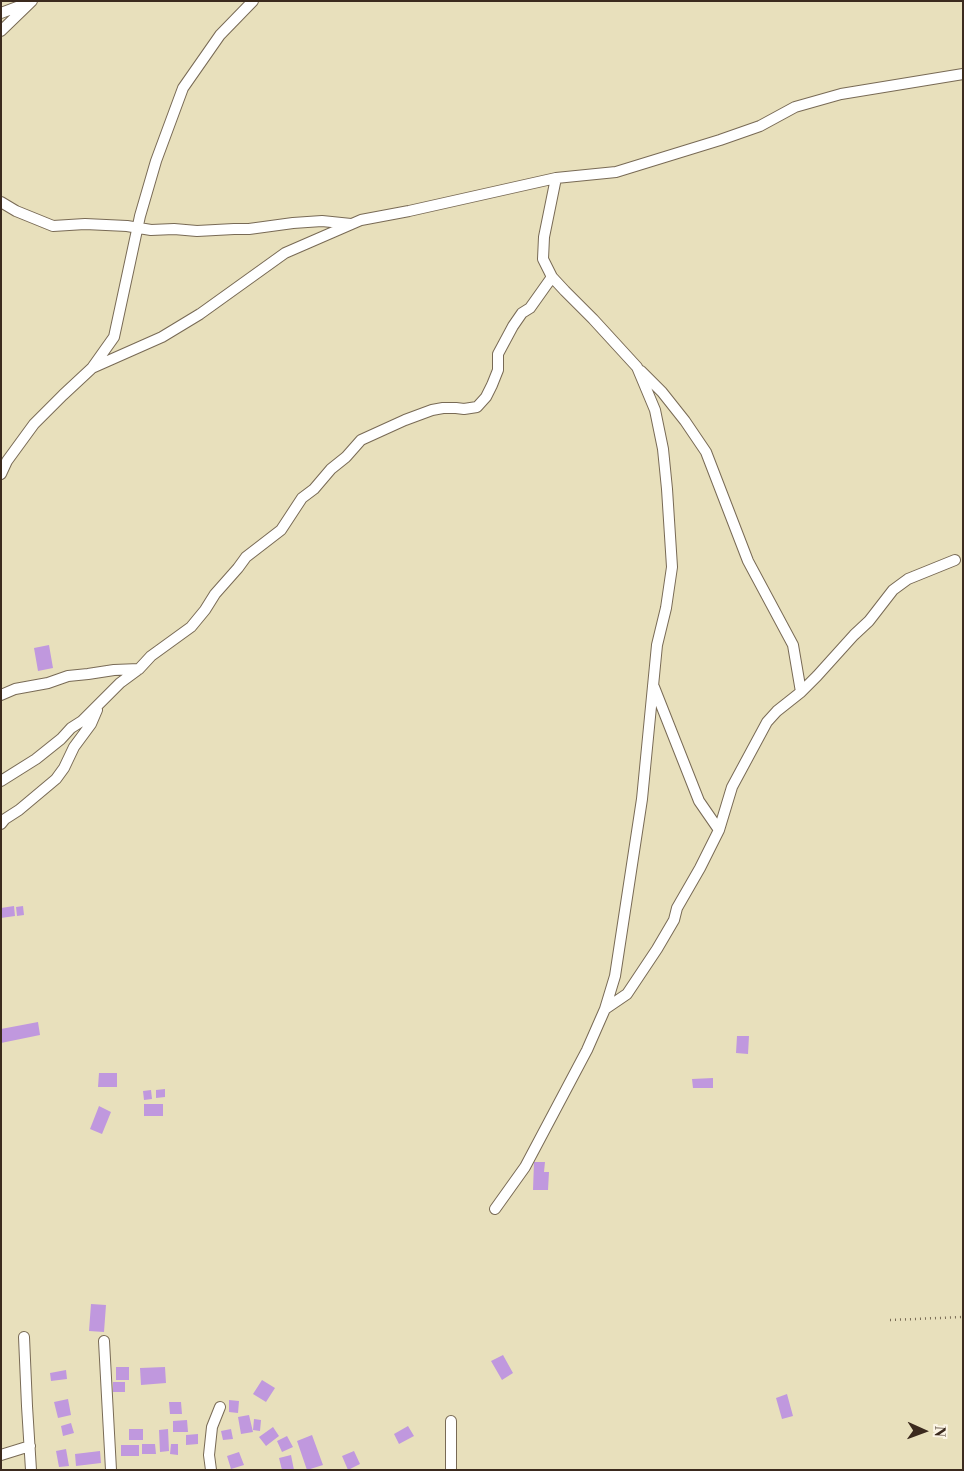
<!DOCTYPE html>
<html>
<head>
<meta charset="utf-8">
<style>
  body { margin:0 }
  #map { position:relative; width:964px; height:1471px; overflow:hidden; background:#e8e0bc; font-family:"Libre Bodoni",serif }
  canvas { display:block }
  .frame { position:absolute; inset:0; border:2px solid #3b2a1e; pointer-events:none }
  .north { position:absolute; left:899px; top:1406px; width:50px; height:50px; -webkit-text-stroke:4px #fcf5e5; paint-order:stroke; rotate:92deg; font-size:14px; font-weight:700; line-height:20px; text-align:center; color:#3b2a1e }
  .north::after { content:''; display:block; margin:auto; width:18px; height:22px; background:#3b2a1e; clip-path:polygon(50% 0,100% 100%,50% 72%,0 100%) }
</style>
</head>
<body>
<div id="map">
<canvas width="964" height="1471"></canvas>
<div class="frame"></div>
<div class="north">N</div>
</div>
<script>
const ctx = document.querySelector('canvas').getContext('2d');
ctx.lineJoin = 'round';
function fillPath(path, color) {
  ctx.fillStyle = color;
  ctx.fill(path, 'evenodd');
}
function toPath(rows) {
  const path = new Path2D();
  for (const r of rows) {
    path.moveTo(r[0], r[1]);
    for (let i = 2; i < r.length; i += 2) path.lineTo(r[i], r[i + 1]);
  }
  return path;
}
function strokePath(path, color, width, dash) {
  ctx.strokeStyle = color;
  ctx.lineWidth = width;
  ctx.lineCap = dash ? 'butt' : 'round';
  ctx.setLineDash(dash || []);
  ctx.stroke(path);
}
fillPath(toPath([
  [49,645,53,668,38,671,34,648],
  [14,906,15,916,1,918,1,908],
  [23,906,24,915,17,916,16,907],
  [38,1022,40,1035,1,1043,1,1029],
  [737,1036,749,1036,748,1054,736,1053],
  [99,1073,117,1073,117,1087,98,1087],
  [713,1078,713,1088,693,1088,692,1079],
  [165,1089,165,1097,156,1098,156,1090],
  [151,1090,152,1099,144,1100,143,1091],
  [144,1104,163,1104,163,1116,144,1116],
  [99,1106,111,1112,102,1134,90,1129],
  [534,1162,545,1162,544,1172,549,1172,548,1190,533,1190],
  [91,1304,106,1305,104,1332,89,1331],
  [503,1355,513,1373,502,1380,491,1361],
  [116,1367,129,1367,129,1380,116,1380],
  [165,1367,166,1383,141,1385,140,1368],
  [66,1370,67,1379,51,1381,50,1373],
  [262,1380,275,1388,266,1402,253,1394],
  [113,1382,125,1382,125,1392,113,1392],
  [787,1394,793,1416,782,1419,776,1398],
  [68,1399,71,1415,58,1418,54,1402],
  [229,1400,239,1401,238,1413,229,1412],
  [169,1402,181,1402,182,1414,170,1414],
  [249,1415,253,1432,241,1434,238,1417],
  [254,1419,261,1420,260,1431,253,1430],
  [187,1420,188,1432,173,1432,173,1421],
  [71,1423,74,1433,63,1436,61,1426],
  [408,1426,414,1436,399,1444,394,1434],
  [273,1427,279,1436,266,1446,259,1437],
  [129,1429,143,1429,143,1440,129,1440],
  [168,1429,169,1451,160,1452,159,1430],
  [231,1429,233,1439,223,1440,221,1431],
  [198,1434,198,1444,186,1445,186,1435],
  [312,1435,323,1465,307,1470,297,1441],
  [287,1436,293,1447,282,1452,277,1441],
  [142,1444,155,1444,156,1454,142,1454],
  [171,1444,178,1444,178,1455,170,1454],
  [121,1445,139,1445,139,1456,121,1456],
  [66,1449,69,1466,59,1467,56,1451],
  [100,1451,101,1463,76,1466,75,1454],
  [354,1451,360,1464,348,1470,342,1456],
  [239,1452,244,1465,231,1469,227,1456],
  [291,1455,294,1470,282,1470,279,1458]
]), '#c098de');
const street = toPath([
  [1,13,25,4],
  [1,31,32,1],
  [1,202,16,211,53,226,85,224,127,226,151,230,174,229,197,231,234,229,249,229,293,223,322,221,351,224],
  [92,368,162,337,200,314,285,253,361,220,409,211,556,178,616,172,720,140,760,126,795,107,841,94,963,74],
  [641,371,662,392,685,421,706,452,748,561,793,645,801,692],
  [1,474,7,461,34,424,63,395,92,368,114,337,140,216,156,161,183,88,220,35,253,1],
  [654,687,699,801,719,830],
  [1,695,15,689,48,683,68,676,88,674,114,670,139,669],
  [1,781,36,759,61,739,71,728,82,721,120,683,139,669,151,656,191,627,205,610,215,594,238,568,246,557,281,530,302,498,314,489,331,469,346,457,361,440,405,420,432,410,443,408,456,408,464,409,477,407,486,397,492,385,498,370,498,354,513,326,522,313,530,308,552,277],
  [1,824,5,819,19,810,56,779,64,768,74,747,91,724,97,710],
  [605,1009,627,994,657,949,674,920,677,908,700,868,719,830,732,787,767,722,777,711,801,692,817,676,854,635,869,621,893,590,908,579,955,560],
  [495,1209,525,1167,587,1050,605,1009,615,976,642,799,657,645,666,608,672,567,667,489,663,449,655,410,637,367,593,319,565,291,552,277,543,259,544,237,556,178],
  [24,1337,27,1406,31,1470],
  [104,1341,111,1470],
  [451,1421,451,1470],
  [1,1455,30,1446],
  [211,1470,209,1455,212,1427,220,1407]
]);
strokePath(street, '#786a55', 12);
strokePath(toPath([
  [890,1320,963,1317]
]), '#786a55', 2.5, [1, 4]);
strokePath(street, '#fff', 10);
</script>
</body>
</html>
